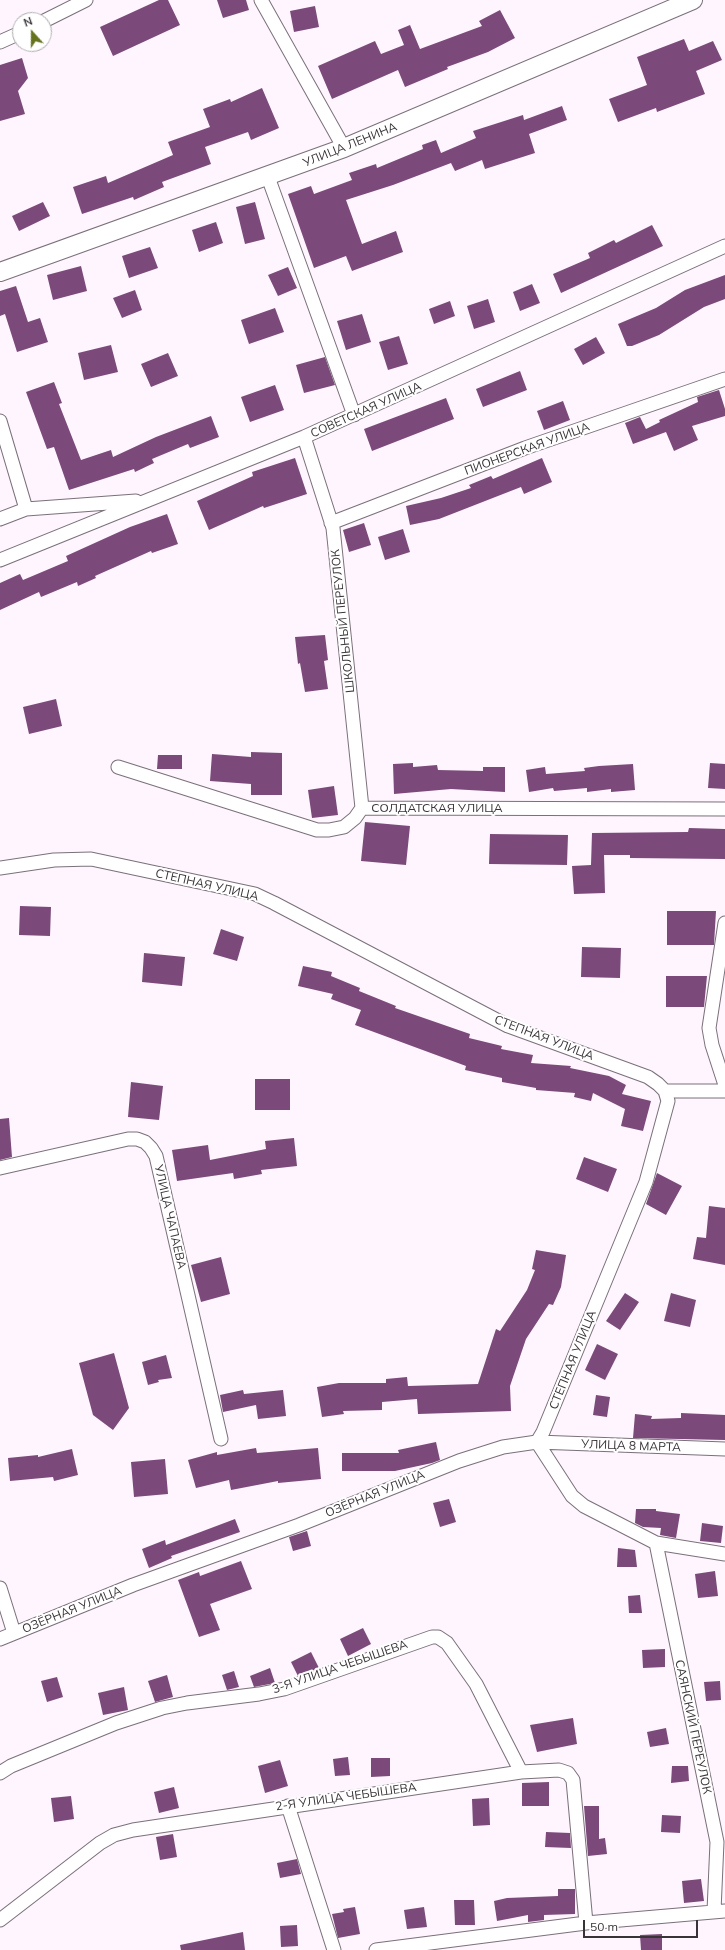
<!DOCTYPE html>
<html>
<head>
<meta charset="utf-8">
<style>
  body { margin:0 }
  #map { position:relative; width:725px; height:1950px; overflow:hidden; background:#fff5fe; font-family:Mulish,sans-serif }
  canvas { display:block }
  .north { position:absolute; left:12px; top:12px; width:40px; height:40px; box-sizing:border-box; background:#fff; border:1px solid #afadaf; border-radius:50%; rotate:339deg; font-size:11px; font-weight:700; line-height:16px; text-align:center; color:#383337 }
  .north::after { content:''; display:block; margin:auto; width:14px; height:18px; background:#66731e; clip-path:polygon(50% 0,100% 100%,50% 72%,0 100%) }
  .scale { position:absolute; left:583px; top:1920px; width:115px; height:18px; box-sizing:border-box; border:2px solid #383337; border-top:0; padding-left:5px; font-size:12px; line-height:14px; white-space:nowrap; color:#383337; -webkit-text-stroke:3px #fff; paint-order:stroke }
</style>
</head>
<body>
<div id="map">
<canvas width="725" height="1950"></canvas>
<div class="north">N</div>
<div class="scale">50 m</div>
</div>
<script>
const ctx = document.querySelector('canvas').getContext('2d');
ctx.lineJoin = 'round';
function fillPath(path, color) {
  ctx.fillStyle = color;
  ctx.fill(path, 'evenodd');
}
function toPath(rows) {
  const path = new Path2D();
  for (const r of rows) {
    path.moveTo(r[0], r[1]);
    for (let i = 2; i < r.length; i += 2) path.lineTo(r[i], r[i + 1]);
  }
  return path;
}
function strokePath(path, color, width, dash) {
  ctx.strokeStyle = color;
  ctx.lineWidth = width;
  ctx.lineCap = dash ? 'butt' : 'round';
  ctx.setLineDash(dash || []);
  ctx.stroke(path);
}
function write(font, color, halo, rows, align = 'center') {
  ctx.font = font + ' Mulish,sans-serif';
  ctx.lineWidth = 4;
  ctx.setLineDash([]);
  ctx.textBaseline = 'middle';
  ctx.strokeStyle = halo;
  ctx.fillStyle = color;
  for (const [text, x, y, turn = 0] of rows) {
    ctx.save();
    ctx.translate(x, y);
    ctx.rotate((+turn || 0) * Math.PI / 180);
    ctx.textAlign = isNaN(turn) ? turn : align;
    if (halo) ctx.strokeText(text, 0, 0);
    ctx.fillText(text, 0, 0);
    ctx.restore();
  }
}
fillPath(toPath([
  [159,0,168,0,180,25,113,56,100,27],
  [217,0,246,0,249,10,223,18],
  [315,6,319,27,294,32,290,11],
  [500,10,515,38,488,52,447,67,448,69,405,87,398,70,332,99,318,66,375,41,381,54,404,45,398,30,410,25,420,49,482,26,479,21],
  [684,39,689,51,713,41,722,60,696,71,705,94,657,112,656,108,618,122,609,99,647,85,637,57],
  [22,58,28,78,18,91,25,114,0,121,0,65],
  [262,88,279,128,251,140,248,132,205,147,211,164,162,182,164,187,134,200,133,197,82,214,73,187,106,176,108,183,173,155,168,142,210,127,203,109,230,99,231,102],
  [562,106,567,120,529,134,535,153,485,169,482,160,455,171,451,163,393,185,346,200,362,244,396,231,403,252,352,271,346,256,314,268,288,194,311,186,314,194,352,180,349,173,376,164,377,168,423,149,422,145,436,140,441,153,476,138,473,131,523,115,524,120],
  [43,202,50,216,19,231,12,216],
  [255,202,265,239,245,244,236,207],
  [216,222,223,243,199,252,192,230],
  [652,225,663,246,561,293,553,274,590,258,588,253,614,240,616,243],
  [150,247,158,268,129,278,122,256],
  [81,266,87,291,53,300,47,275],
  [288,267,297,288,278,296,268,275],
  [725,275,725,299,704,307,659,335,632,346,627,346,618,324,656,308,685,290],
  [532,284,540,303,520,311,513,292],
  [16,286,28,322,40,318,48,342,17,352,5,314,0,316,0,291],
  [135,290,142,310,122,318,113,298],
  [488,299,495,322,474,329,467,306],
  [450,301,455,316,434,324,429,309],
  [275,308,284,332,249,344,241,320],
  [362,314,371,342,346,350,337,321],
  [399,336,408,364,388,370,379,342],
  [596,337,605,353,583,365,574,349],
  [111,345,118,372,84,380,78,353],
  [168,353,178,376,151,387,141,364],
  [325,357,335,385,304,393,296,365],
  [520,371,527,390,483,407,476,389],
  [54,382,62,403,59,404,81,460,111,450,113,457,156,437,211,416,219,437,190,448,188,444,152,459,154,463,135,472,134,469,69,490,54,447,47,449,26,392],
  [275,385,284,410,250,422,241,397],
  [719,390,725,409,725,416,692,426,698,440,674,451,666,432,633,444,625,423,640,417,646,429,660,422,659,420,698,402,697,397],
  [446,398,454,419,372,451,364,429],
  [563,401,570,420,544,430,537,411],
  [295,458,307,494,264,508,263,506,209,530,197,501,253,476,252,472],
  [542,458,552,482,524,494,521,487,439,519,410,525,406,506,441,498,471,488,469,485,491,476,493,479],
  [167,514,178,544,152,553,151,551,95,576,96,578,78,586,77,582,41,597,39,592,0,610,0,583,20,574,23,580,68,561,66,556,130,527],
  [364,523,371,545,349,552,343,530],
  [403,529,410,552,385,560,378,537],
  [325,635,328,660,324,661,328,689,305,692,300,663,298,664,295,637],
  [56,699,62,726,29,734,23,707],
  [251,752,282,753,282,795,251,795,251,784,210,781,212,754,251,757],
  [158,755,182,755,182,769,157,769],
  [413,763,413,767,437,765,438,770,483,771,483,767,505,767,505,792,451,789,394,794,393,764],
  [710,763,725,764,725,789,708,788],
  [633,764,635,790,611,792,611,789,587,792,587,788,554,791,553,788,529,792,526,770,545,767,546,774,585,771,584,768,599,766],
  [334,786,338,815,312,818,308,790],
  [365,822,410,826,406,865,361,861],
  [689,828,725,829,725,859,630,858,630,855,604,855,605,893,574,894,572,866,591,865,592,833,688,832],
  [490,834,568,835,567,865,489,864],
  [20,906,51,907,50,936,19,935],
  [667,911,716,911,714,945,667,945],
  [221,929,244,937,237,961,213,954],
  [582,947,621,948,620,978,581,977],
  [144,953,185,957,182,986,142,982],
  [303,966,332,972,331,976,360,988,359,991,396,1006,395,1008,470,1034,469,1038,502,1046,501,1049,533,1055,531,1063,571,1066,570,1068,609,1076,626,1085,622,1094,651,1101,643,1131,621,1126,625,1109,593,1093,591,1101,574,1097,575,1093,536,1090,536,1088,502,1082,502,1078,465,1070,466,1066,355,1025,361,1010,331,999,333,994,298,986],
  [666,976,707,976,704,1007,666,1007],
  [255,1079,290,1079,290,1110,255,1110],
  [131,1082,163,1086,159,1120,128,1117],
  [9,1118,12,1157,0,1160,0,1119],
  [294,1138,297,1166,261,1170,262,1174,234,1179,233,1173,177,1181,172,1150,208,1145,210,1160,266,1149,265,1141],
  [584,1157,617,1169,608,1192,576,1179],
  [657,1173,682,1186,666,1215,646,1204],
  [709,1206,725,1208,725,1265,693,1259,697,1237,706,1238],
  [536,1250,566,1255,561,1287,553,1305,549,1304,526,1339,510,1386,511,1411,418,1414,417,1399,382,1402,382,1410,343,1411,344,1414,322,1417,317,1387,339,1383,386,1383,386,1379,407,1377,408,1386,478,1384,496,1329,500,1331,527,1290,535,1270,532,1269],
  [221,1257,230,1294,201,1302,191,1265],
  [625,1293,639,1302,620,1330,606,1321],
  [671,1293,696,1300,690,1327,664,1321],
  [597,1344,618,1354,605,1380,585,1370],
  [114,1353,129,1408,113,1430,93,1415,79,1363],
  [166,1355,172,1378,158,1380,159,1382,148,1385,142,1362],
  [243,1390,244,1394,283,1390,286,1416,258,1419,256,1405,223,1412,220,1395],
  [596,1395,610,1397,607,1417,593,1415],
  [681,1413,725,1415,725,1440,633,1438,635,1414,652,1416,651,1419,681,1418],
  [436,1442,440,1460,432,1463,395,1471,342,1471,342,1453,399,1453,398,1450],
  [256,1448,257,1453,318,1448,321,1479,278,1483,278,1481,231,1490,229,1480,196,1488,188,1460,217,1452,217,1455],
  [72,1449,78,1475,54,1481,53,1477,10,1481,8,1458,38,1455,38,1457],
  [165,1459,168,1494,134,1497,131,1462],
  [449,1499,456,1522,440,1527,433,1503],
  [636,1509,656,1509,656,1511,680,1514,676,1538,660,1535,661,1528,643,1527,635,1523],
  [235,1519,240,1532,171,1556,172,1558,149,1568,142,1549,165,1540,166,1545],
  [702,1523,723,1526,721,1543,700,1541],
  [307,1531,311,1546,293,1551,289,1537],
  [618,1548,635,1550,637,1567,617,1567],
  [241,1561,252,1589,210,1604,220,1630,199,1637,178,1580,199,1572,200,1576],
  [715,1571,718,1596,698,1598,695,1574],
  [640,1595,642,1613,629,1613,628,1596],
  [363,1628,371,1644,348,1656,340,1639],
  [665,1649,665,1667,643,1668,642,1650],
  [311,1652,319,1668,298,1676,291,1662],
  [270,1668,275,1683,254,1687,250,1676],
  [234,1671,239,1687,227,1690,222,1675],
  [167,1675,173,1697,155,1702,148,1681],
  [57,1677,63,1697,47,1702,41,1681],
  [720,1681,721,1700,706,1701,704,1682],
  [124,1687,128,1710,103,1715,98,1693],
  [573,1718,577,1744,537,1752,530,1725],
  [666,1728,669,1744,650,1747,647,1732],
  [348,1757,350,1775,335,1776,333,1759],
  [371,1758,390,1758,390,1776,371,1777],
  [280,1760,288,1786,265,1793,258,1766],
  [672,1766,688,1766,689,1781,671,1783],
  [549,1782,549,1806,522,1806,522,1783],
  [174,1787,179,1808,159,1813,154,1792],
  [71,1796,74,1819,54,1822,51,1798],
  [489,1798,490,1825,473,1826,472,1799],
  [584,1806,599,1806,599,1839,605,1838,607,1854,588,1856],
  [662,1815,681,1816,680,1833,661,1832],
  [546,1832,570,1833,571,1848,545,1847],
  [173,1834,177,1857,160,1860,156,1837],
  [297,1859,301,1874,280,1878,277,1863],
  [701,1879,704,1901,684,1903,682,1881],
  [558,1889,575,1889,575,1914,544,1915,544,1920,528,1922,528,1915,497,1921,494,1901,507,1898,558,1896],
  [454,1900,474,1900,475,1925,455,1925],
  [355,1907,360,1934,338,1938,332,1914,344,1912,343,1909],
  [424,1907,427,1927,407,1929,404,1910],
  [297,1925,298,1946,281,1947,280,1926],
  [243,1932,245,1950,181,1950,180,1945],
  [662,1934,662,1950,641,1950,640,1935]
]), '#7b4a7a');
const street = toPath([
  [261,0,344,148],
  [44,21,86,0],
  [0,42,20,33],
  [268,177,354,415],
  [0,421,26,509,0,519],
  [304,437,333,528,362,808],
  [26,509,136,501],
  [331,523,525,448,725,379],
  [0,560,304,437,725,246],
  [118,767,317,830,329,830,344,827,355,818,362,808,725,809],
  [0,868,54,860,91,859,255,894,274,903,508,1026,648,1077,658,1084,665,1091,668,1101,646,1182,543,1432,537,1442],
  [725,923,709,1028,712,1045,725,1085],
  [665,1091,725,1091],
  [0,1168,128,1139,137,1139,145,1142,151,1148,156,1156,221,1439],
  [537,1442,725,1449],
  [656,1543,717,1842,714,1911],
  [0,1588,14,1633],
  [0,1639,133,1585,299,1525,459,1461,503,1447,537,1442,572,1496,584,1506,656,1543,725,1554],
  [0,1773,11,1766,116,1723,162,1708,187,1703,259,1694,284,1689,432,1637,438,1637,447,1643,476,1684,521,1772],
  [288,1806,334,1950],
  [0,1920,100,1843,114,1835,133,1830,521,1772,559,1770,568,1773,573,1780,586,1923],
  [376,1950,586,1923,725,1911]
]);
const secondary = toPath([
  [0,272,344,148,693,0]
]);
strokePath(street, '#7a7079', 15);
strokePath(secondary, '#7a7079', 20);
strokePath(street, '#fff', 13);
strokePath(secondary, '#fff', 18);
write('12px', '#383337', '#fff', [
  ["УЛИЦА ЛЕНИНА",350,145,-22],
  ["СОВЕТСКАЯ УЛИЦА",366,410,-24],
  ["ПИОНЕРСКАЯ УЛИЦА",527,449,-20],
  ["ШКОЛЬНЫЙ ПЕРЕУЛОК",343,621,-96],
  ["СОЛДАТСКАЯ УЛИЦА",437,808],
  ["СТЕПНАЯ УЛИЦА",207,885,13],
  ["СТЕПНАЯ УЛИЦА",544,1038,21],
  ["УЛИЦА ЧАПАЕВА",170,1217,77],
  ["СТЕПНАЯ УЛИЦА",573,1360,-68],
  ["УЛИЦА 8 МАРТА",631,1446,2],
  ["ОЗЁРНАЯ УЛИЦА",375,1494,-22],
  ["ОЗЁРНАЯ УЛИЦА",72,1610,-22],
  ["3-Я УЛИЦА ЧЕБЫШЕВА",340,1667,-19],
  ["САЯНСКИЙ ПЕРЕУЛОК",693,1727,78],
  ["2-Я УЛИЦА ЧЕБЫШЕВА",346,1797,-8]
]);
</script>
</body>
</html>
